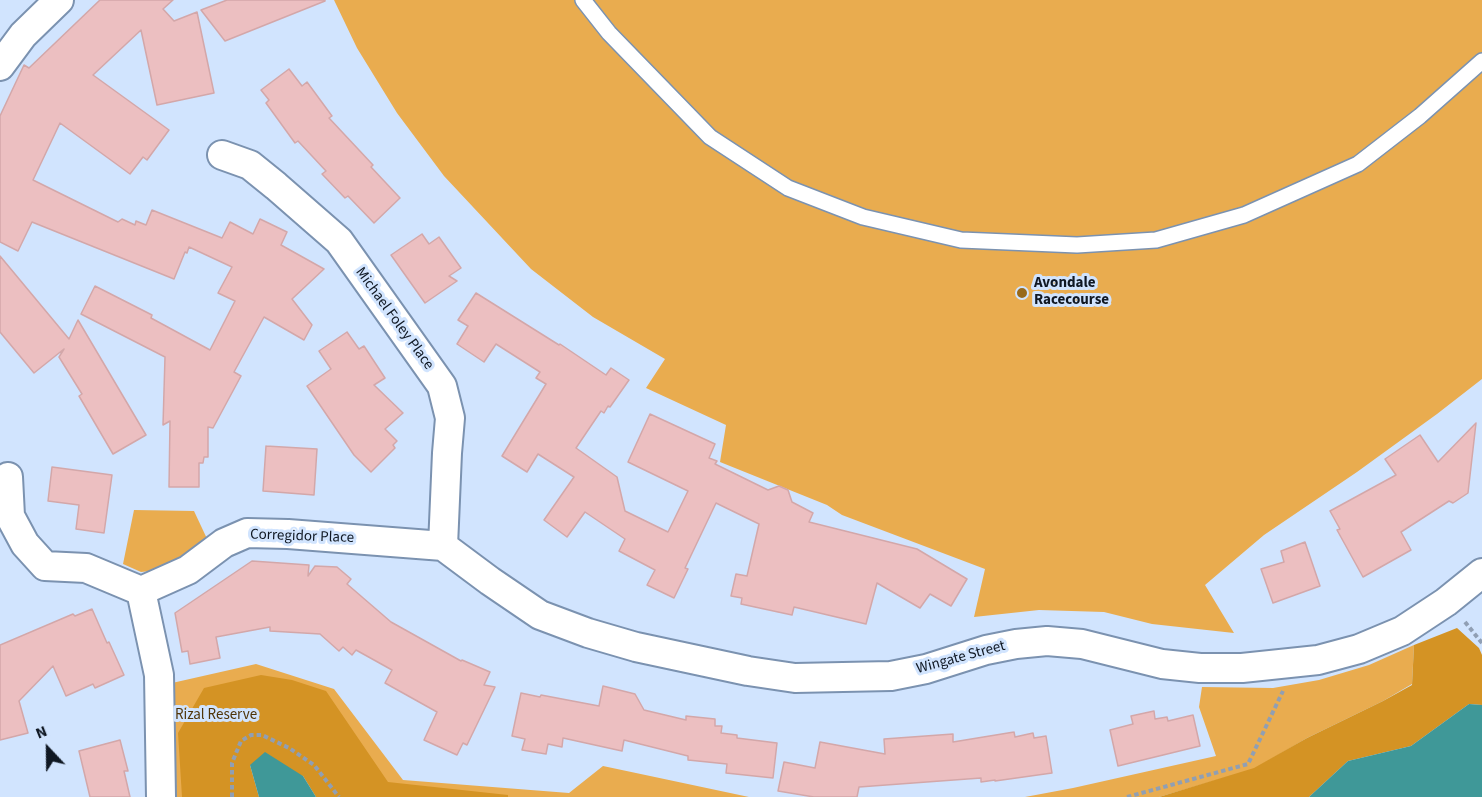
<!DOCTYPE html>
<html>
<head>
<meta charset="utf-8">
<style>
  body { margin:0 }
  #map { position:relative; width:1482px; height:797px; overflow:hidden; background:#d1e4fe; font-family:"Source Sans 3",sans-serif }
  canvas { display:block }
  .north { position:absolute; left:18px; top:719px; width:60px; height:60px; -webkit-text-stroke:4px #d1e4fe; paint-order:stroke; rotate:338deg; font-size:16px; font-weight:700; line-height:24px; text-align:center; color:#101823 }
  .north::after { content:''; display:block; margin:auto; width:21px; height:27px; background:#101823; clip-path:polygon(50% 0,100% 100%,50% 72%,0 100%) }
</style>
</head>
<body>
<div id="map">
<canvas width="1482" height="797"></canvas>
<div class="north">N</div>
</div>
<script>
const ctx = document.querySelector('canvas').getContext('2d');
ctx.lineJoin = 'round';
function fillPath(path, color) {
  ctx.fillStyle = color;
  ctx.fill(path, 'evenodd');
}
function toPath(rows) {
  const path = new Path2D();
  for (const r of rows) {
    path.moveTo(r[0], r[1]);
    for (let i = 2; i < r.length; i += 2) path.lineTo(r[i], r[i + 1]);
  }
  return path;
}
function strokePath(path, color, width, dash) {
  ctx.strokeStyle = color;
  ctx.lineWidth = width;
  ctx.lineCap = dash ? 'butt' : 'round';
  ctx.setLineDash(dash || []);
  ctx.stroke(path);
}
function write(font, color, halo, rows, align = 'center') {
  ctx.font = font + ' "Source Sans 3",sans-serif';
  ctx.lineWidth = 6;
  ctx.setLineDash([]);
  ctx.textBaseline = 'middle';
  ctx.strokeStyle = halo;
  ctx.fillStyle = color;
  for (const [text, x, y, turn = 0] of rows) {
    ctx.save();
    ctx.translate(x, y);
    ctx.rotate((+turn || 0) * Math.PI / 180);
    ctx.textAlign = isNaN(turn) ? turn : align;
    if (halo) ctx.strokeText(text, 0, 0);
    ctx.fillText(text, 0, 0);
    ctx.restore();
  }
}
fillPath(toPath([
  [334,0,1482,0,1482,379,1437,414,1357,472,1264,535,1205,585,1234,633,1152,624,1104,612,1039,610,974,617,985,569,842,515,827,505,720,462,726,425,646,388,665,359,593,317,531,269,444,176,397,113,357,48],
  [134,510,194,511,209,543,169,569,141,572,123,564],
  [1414,645,1412,684,1383,701,1307,738,1254,769,1159,797,1025,797,1073,788,1216,756,1199,707,1202,687,1273,688,1319,680,1369,665],
  [256,664,334,689,403,780,569,793,603,766,749,797,329,797,292,759,246,746,245,797,172,797,172,732,175,707,172,683]
]), '#e9ac4f');
fillPath(toPath([
  [1457,628,1479,648,1482,655,1482,705,1469,704,1411,746,1348,761,1309,797,1159,797,1254,768,1307,738,1383,701,1412,685,1414,645],
  [261,675,292,680,326,691,388,782,508,795,508,797,316,797,303,776,250,765,259,797,182,797,178,733,204,688]
]), '#d49324');
fillPath(toPath([
  [1469,704,1482,705,1482,797,1309,797,1348,761,1411,746],
  [265,752,303,776,316,797,259,797,250,765]
]), '#3f9898');
const building = toPath([
  [100,0,173,0,163,9,174,21,197,12,214,93,157,105,141,30,93,75,169,130,147,160,143,157,130,174,60,123,33,180,118,222,122,219,135,225,136,221,146,225,152,210,222,238,230,222,253,234,260,219,287,232,281,245,324,269,292,299,312,325,304,340,264,317,234,372,241,376,213,428,208,427,208,457,204,457,203,463,199,463,199,487,169,487,170,421,163,425,165,357,81,314,95,286,152,315,151,318,210,350,235,301,218,293,232,267,189,247,187,253,185,252,174,279,32,222,18,251,0,242,0,116,24,65,29,68,100,0],
  [227,0,325,0,325,1,225,41,201,10,227,0],
  [289,69,302,86,307,82,332,116,329,118,373,165,371,167,400,198,374,223,348,196,345,198,322,174,326,171,298,141,295,143,266,103,269,100,261,90,289,69],
  [422,234,429,244,439,237,461,268,449,276,457,281,425,303,391,255,422,234],
  [0,256,69,339,78,320,146,435,113,454,79,396,82,394,59,357,64,349,34,373,0,332,0,256],
  [476,293,559,345,560,344,606,375,611,368,629,380,610,407,608,406,604,413,601,411,576,448,617,477,625,511,668,532,688,491,628,462,650,414,715,444,709,458,717,461,715,464,768,490,779,486,788,490,792,502,813,513,809,522,917,549,967,579,951,606,930,594,920,608,877,583,866,624,794,607,792,615,741,604,742,598,731,596,736,574,747,576,759,524,716,503,685,568,688,569,674,598,647,585,655,570,619,551,625,539,585,512,567,537,544,520,574,477,538,454,527,472,502,456,546,384,536,378,540,372,496,344,484,362,457,344,468,326,458,320,476,293],
  [347,332,359,349,364,346,385,378,374,385,403,413,385,429,397,441,393,445,395,448,371,472,354,455,307,386,331,369,319,351,347,332],
  [1476,423,1468,493,1453,503,1449,501,1401,532,1411,550,1363,577,1337,530,1340,529,1330,511,1396,475,1385,459,1420,435,1438,462,1476,423],
  [266,446,317,449,314,495,263,491,266,446],
  [52,467,112,475,104,533,76,529,79,505,48,501,52,467],
  [1305,542,1320,586,1273,603,1261,569,1284,562,1281,551,1305,542],
  [252,561,309,565,308,576,315,566,337,567,351,579,347,584,391,622,461,661,462,660,490,672,484,685,495,687,467,745,463,743,457,755,424,740,437,712,385,683,392,670,356,650,352,655,343,647,339,651,320,634,270,631,270,627,216,637,220,658,190,664,188,651,182,652,175,613,252,561],
  [92,609,107,643,109,642,124,675,95,688,93,684,66,696,53,666,19,701,28,733,0,740,0,645,73,614,75,616,92,609],
  [603,686,635,694,644,710,686,720,686,716,715,719,715,726,722,726,721,733,737,735,737,738,777,743,773,778,726,773,727,764,688,760,688,756,624,740,622,751,563,738,562,747,548,744,546,754,522,750,525,739,512,736,521,693,540,697,541,695,599,706,603,686],
  [1154,711,1155,719,1167,717,1168,721,1193,715,1200,746,1118,766,1110,730,1133,724,1131,716,1154,711],
  [1014,732,1015,737,1033,733,1034,738,1046,736,1052,773,995,781,995,780,981,782,981,778,859,787,857,797,814,797,778,791,784,762,815,768,820,742,885,754,884,739,953,734,953,742,1014,732],
  [120,740,128,771,124,771,130,797,90,797,79,751,120,740]
]);
fillPath(building, '#ecbfc1');
strokePath(building, '#d3a7a9', 1.5);
const lane = toPath([
  [583,0,609,33,710,137,788,188,863,217,961,240,1077,245,1156,240,1244,215,1358,164,1420,116,1482,61]
]);
const street = toPath([
  [0,66,23,35,59,0],
  [222,155,250,165,276,186,339,241,442,386,450,418,447,453,443,546],
  [8,477,10,516,25,544,45,566,86,568,141,591],
  [443,546,490,581,540,615,588,633,636,647,748,671,795,678,891,676,926,669,986,650,1016,644,1047,641,1082,644,1162,664,1200,668,1242,668,1318,660,1359,649,1402,631,1446,602,1482,573],
  [161,797,159,675,141,591,188,570,224,543,247,533,288,534,443,546]
]);
strokePath(lane, '#7b92b0', 18);
strokePath(street, '#7b92b0', 32);
strokePath(toPath([
  [1465,622,1482,643],
  [232,797,232,763,241,741,251,735,262,735,289,748,314,765,339,797],
  [1127,797,1248,764,1283,691]
]), '#909fb4', 4, [4.5, 3]);
strokePath(lane, '#fff', 15);
strokePath(street, '#fff', 28);
for (const [x, y, r, color] of [
  [1022,293,6,"#98691a"]
]) {
  const dot = new Path2D();
  dot.arc(x, y, r, 0, 2 * Math.PI);
  ctx.fillStyle = color;
  ctx.fill(dot);
  strokePath(dot, '#d1e4fe', 2);
}
write('bold 15px', '#101823', '#d1e4fe', [
  ["Avondale",1034,284],
  ["Racecourse",1034,301]
], 'left');
write('15px', '#101823', '#d1e4fe', [
  ["Michael Foley Place",394,319,54],
  ["Corregidor Place",302,537,2],
  ["Wingate Street",961,658,-15]
]);
write('15px', '#4f3408', '#d1e4fe', [
  ["Rizal Reserve",216,716]
]);
</script>
</body>
</html>
